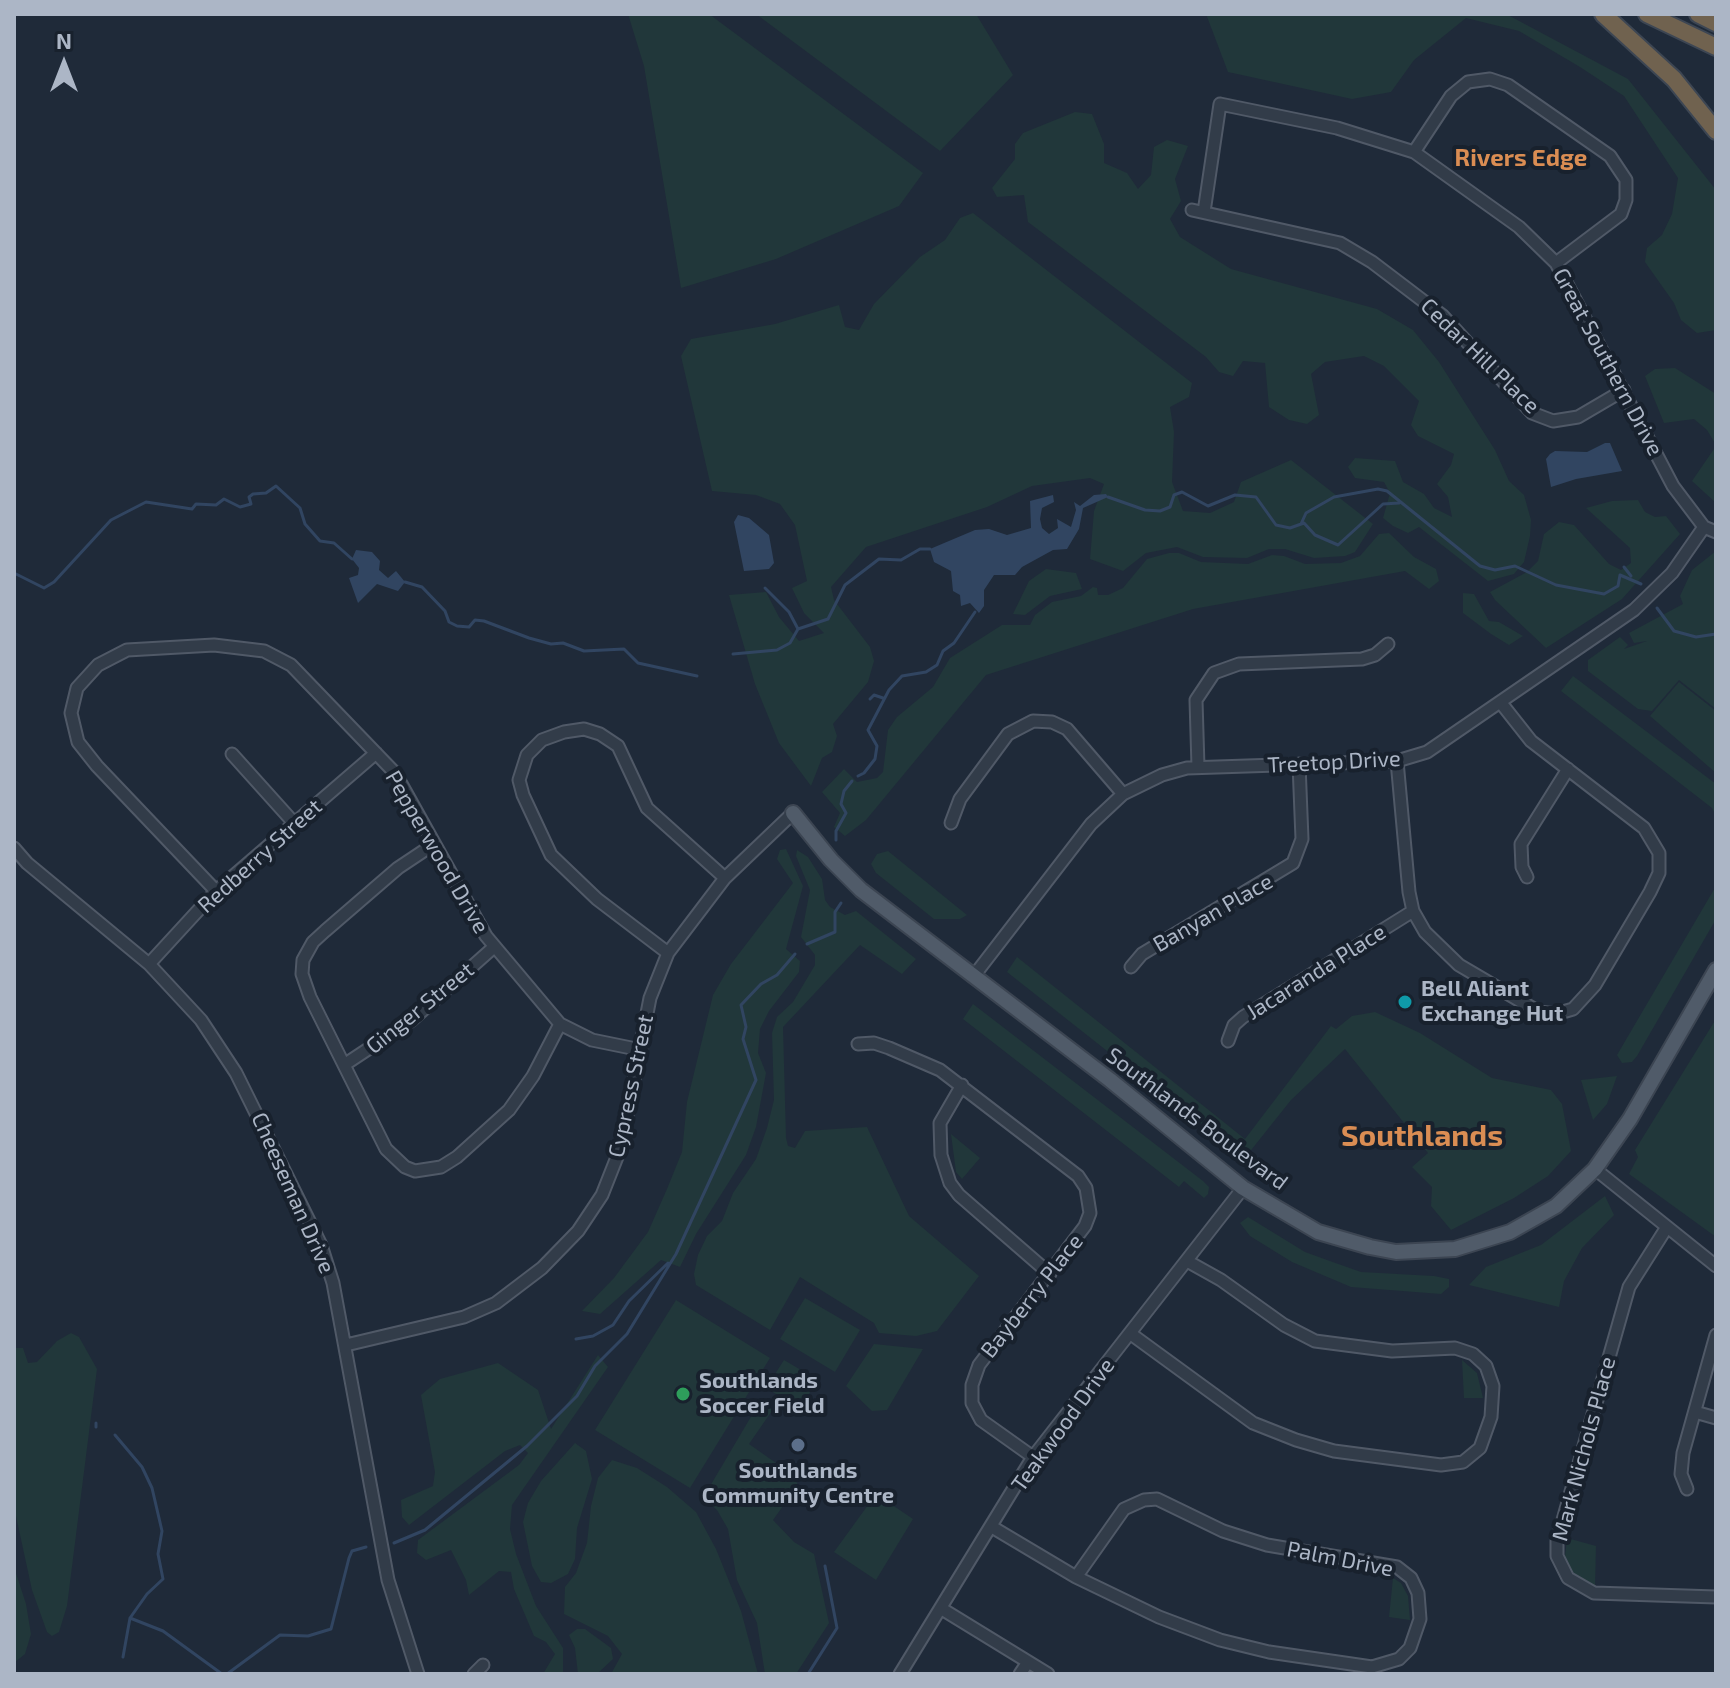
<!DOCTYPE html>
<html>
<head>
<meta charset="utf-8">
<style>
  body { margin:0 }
  #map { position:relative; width:1730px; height:1688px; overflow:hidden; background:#1f2a39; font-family:"Exo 2",sans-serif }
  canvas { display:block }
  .frame { position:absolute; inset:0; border:16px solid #acb6c6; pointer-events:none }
  .north { position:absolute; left:24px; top:24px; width:80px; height:80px; -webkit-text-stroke:6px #18212d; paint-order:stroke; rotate:0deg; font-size:22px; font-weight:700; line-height:32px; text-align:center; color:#acb6c6 }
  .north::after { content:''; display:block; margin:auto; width:28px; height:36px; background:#acb6c6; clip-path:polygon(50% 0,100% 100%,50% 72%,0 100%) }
</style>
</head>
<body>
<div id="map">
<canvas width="1730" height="1688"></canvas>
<div class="frame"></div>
<div class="north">N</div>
</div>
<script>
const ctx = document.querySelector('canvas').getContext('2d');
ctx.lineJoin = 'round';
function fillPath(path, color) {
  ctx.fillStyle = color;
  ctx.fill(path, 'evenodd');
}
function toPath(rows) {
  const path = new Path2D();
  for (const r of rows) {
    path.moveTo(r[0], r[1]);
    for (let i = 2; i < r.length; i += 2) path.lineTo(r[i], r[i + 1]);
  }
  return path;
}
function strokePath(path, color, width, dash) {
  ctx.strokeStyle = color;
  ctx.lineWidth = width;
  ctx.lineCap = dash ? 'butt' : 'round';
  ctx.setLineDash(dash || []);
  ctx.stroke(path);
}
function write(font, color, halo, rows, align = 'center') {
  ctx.font = font + ' "Exo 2",sans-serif';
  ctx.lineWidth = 8;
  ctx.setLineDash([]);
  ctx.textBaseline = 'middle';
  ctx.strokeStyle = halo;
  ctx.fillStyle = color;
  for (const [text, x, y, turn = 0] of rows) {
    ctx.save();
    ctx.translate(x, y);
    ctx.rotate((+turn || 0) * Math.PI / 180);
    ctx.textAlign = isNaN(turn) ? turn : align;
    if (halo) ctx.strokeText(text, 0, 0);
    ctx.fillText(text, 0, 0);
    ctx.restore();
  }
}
fillPath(toPath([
  [628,14,709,14,923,173,899,206,776,259,681,288,644,66],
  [756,14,976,14,1013,75,940,151],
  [1206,14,1506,14,1628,79,1716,190,1716,330,1697,333,1681,320,1674,303,1645,262,1647,248,1662,235,1672,214,1678,178,1624,96,1580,67,1519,31,1466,18,1414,60,1391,92,1352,99,1228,72],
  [1075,112,1092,114,1104,144,1104,163,1127,173,1138,189,1151,175,1154,147,1167,140,1188,146,1175,179,1181,201,1170,219,1180,237,1231,269,1377,309,1413,330,1439,362,1495,450,1509,481,1524,495,1531,520,1530,536,1524,562,1514,574,1488,581,1419,527,1408,533,1393,526,1383,518,1390,493,1384,482,1355,478,1348,467,1355,458,1395,461,1403,482,1424,494,1434,508,1452,517,1448,497,1437,484,1451,465,1454,454,1418,436,1411,425,1419,401,1384,366,1364,356,1325,362,1311,374,1319,415,1307,424,1289,420,1269,407,1265,363,1243,361,1233,376,1219,372,1206,357,1028,222,1024,195,997,197,992,188,1015,159,1015,144,1023,133],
  [973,213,1192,383,1189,397,1170,407,1174,432,1172,482,1183,511,1210,513,1234,502,1241,482,1291,460,1373,524,1355,552,1345,556,1314,558,1285,549,1269,549,1247,558,1203,557,1177,547,1146,553,1123,571,1090,559,1094,511,1104,484,1090,478,1032,486,987,507,866,547,831,587,834,600,870,647,874,661,868,682,833,724,837,736,832,752,822,758,811,786,779,743,755,684,729,595,766,592,779,617,799,641,824,633,804,613,792,588,807,581,795,525,780,504,756,495,712,491,681,356,691,339,775,324,839,305,845,327,859,330,874,304,920,257,945,240,960,218],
  [1675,368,1716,394,1716,445,1707,430,1694,419,1664,423,1645,376,1655,369],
  [1716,446,1716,503,1692,481],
  [1638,500,1645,512,1655,517,1666,516,1680,534,1622,599,1546,648,1495,600,1490,592,1527,572,1538,561,1544,534,1559,522,1574,525,1609,564,1621,570,1631,563,1630,548,1586,508,1612,501],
  [1389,533,1414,557,1436,569,1439,581,1429,589,1405,571,1193,609,986,675,866,820,845,836,834,827,840,813,822,792,844,769,857,782,877,778,883,772,888,730,897,717,933,687,950,658,1002,625,1030,625,1035,615,1052,602,1081,596,1093,587,1097,588,1098,595,1108,595,1123,588,1147,559,1169,553,1179,553,1201,562,1248,564,1272,555,1284,556,1305,564,1341,563,1360,556,1379,534],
  [1716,551,1716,709,1679,680,1652,711,1638,709,1588,671,1588,660,1620,637,1628,645,1624,649,1647,641,1634,643,1629,633,1683,604,1680,596,1692,570],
  [1046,569,1076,573,1082,589,1050,596,1025,615,1013,614,1029,581],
  [1463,593,1474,594,1489,621,1499,622,1523,636,1509,645,1491,634,1463,613],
  [1573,676,1716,784,1716,816,1712,808,1561,691],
  [1679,682,1716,711,1716,773,1650,716],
  [786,849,803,886,786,949,800,961,799,972,769,1011,760,1029,758,1053,766,1073,756,1127,746,1155,696,1234,680,1267,661,1260,600,1314,582,1311,614,1278,648,1232,667,1189,682,1152,687,1102,713,995,731,964,793,883,777,859,780,850],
  [797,850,808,857,822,879,825,900,830,907,845,915,856,911,916,959,902,974,860,945,783,1027,786,1138,788,1146,795,1148,805,1131,867,1127,909,1216,979,1276,937,1331,916,1336,879,1333,874,1323,800,1277,770,1330,696,1285,694,1274,698,1255,707,1236,722,1221,733,1193,756,1159,767,1128,774,1100,772,1033,777,1017,793,1002,815,965,815,955,801,937,810,890,796,856],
  [888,851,967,915,960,919,934,919,876,873,871,864,877,854],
  [1716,886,1716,919,1637,1056,1632,1062,1622,1063,1617,1055],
  [1017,957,1245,1139,1331,1026,1336,1029,1352,1016,1375,1012,1420,1033,1492,1078,1551,1090,1562,1104,1571,1151,1548,1176,1514,1198,1451,1230,1431,1206,1432,1187,1412,1167,1428,1153,1345,1049,1291,1100,1244,1159,1007,972],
  [973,1004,1203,1181,1209,1187,1208,1194,1204,1198,1184,1181,1179,1187,963,1019],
  [1716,1019,1716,1237,1629,1174,1638,1157,1635,1150],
  [1617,1076,1607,1104,1593,1120,1581,1080],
  [951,1134,980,1158,962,1179,956,1172],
  [1605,1196,1614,1215,1582,1248,1564,1281,1559,1307,1469,1285,1486,1267,1541,1245],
  [1248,1217,1305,1252,1327,1260,1361,1272,1434,1276,1449,1279,1449,1287,1441,1294,1351,1287,1292,1262,1250,1236,1240,1223],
  [805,1298,860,1330,835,1372,780,1339],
  [676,1300,770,1358,690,1488,595,1430],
  [71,1333,79,1337,97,1369,67,1606,59,1632,52,1636,47,1632,32,1590,14,1507,14,1348,23,1348,28,1363,37,1362,57,1341],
  [874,1344,923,1349,887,1410,872,1411,846,1386],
  [598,1355,608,1367,512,1505,510,1529,516,1554,536,1606,563,1648,563,1674,543,1674,555,1654,546,1642,534,1636,514,1589,511,1572,499,1571,469,1595,466,1580,451,1550,426,1560,417,1553,418,1540,519,1465,528,1453,520,1445,505,1451,409,1525,402,1517,401,1500,433,1486,435,1472,421,1395,440,1379,498,1363,538,1390,551,1429],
  [784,1360,818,1380,800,1408,766,1388],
  [1462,1360,1477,1373,1483,1398,1464,1398],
  [762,1398,776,1405,749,1444,793,1475,798,1485,773,1520,794,1542,814,1554,829,1623,796,1674,765,1674,757,1623,737,1580,728,1529,717,1510,703,1498],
  [575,1443,586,1451,592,1479,577,1528,575,1559,568,1574,551,1583,541,1582,532,1566,523,1522,528,1503,541,1481],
  [612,1460,637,1468,667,1487,696,1512,716,1549,741,1611,758,1674,611,1674,622,1654,608,1636,564,1614,565,1587,576,1573,587,1543,591,1506,598,1478],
  [876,1494,913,1519,876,1580,834,1552],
  [1567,1538,1596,1546,1595,1587,1577,1578,1569,1569,1565,1557],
  [14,1567,26,1604,31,1634,25,1654,14,1663],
  [1393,1578,1401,1583,1408,1596,1410,1620,1389,1617],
  [577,1629,585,1629,611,1648,613,1659,598,1673,578,1674,575,1648,569,1635]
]), '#21373a');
fillPath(toPath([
  [1605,443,1610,443,1622,471,1576,479,1551,487,1546,459,1550,454,1555,451,1587,452],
  [1106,494,1108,497,1083,508,1079,529,1067,549,1053,550,1022,567,1015,575,994,575,984,590,984,606,979,613,970,603,961,606,960,595,953,591,951,571,934,562,930,549,975,530,989,529,1007,535,1031,528,1030,501,1053,495,1054,502,1042,508,1040,519,1042,528,1049,534,1058,528,1057,519,1071,527,1076,510,1074,502,1080,506,1094,495],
  [738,515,749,518,769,535,774,563,769,569,744,571,734,522],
  [356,550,372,552,380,561,379,570,388,578,396,571,405,582,398,591,377,584,358,603,349,578,358,575,359,568,352,559]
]), '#314561');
strokePath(toPath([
  [1108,497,1145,510,1160,511,1170,507,1174,495,1182,492,1208,506,1235,495,1256,497,1276,525,1290,528,1304,523,1315,535,1338,545,1383,504,1399,503],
  [1301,524,1306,513,1334,497,1378,489,1387,491,1480,566,1495,570,1515,566,1556,585,1604,594,1618,586,1620,575,1641,584],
  [1624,567,1631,576],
  [14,573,44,588,54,582,111,520,146,502,192,509,196,504,216,505,224,499,240,507,251,504,249,497,253,494,266,493,276,486,300,508,305,524,320,541,334,543,352,559],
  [405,582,422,587,445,611,449,622,457,626,469,627,475,620,484,621,529,638,551,644,563,643,584,651,624,649,638,663,697,676],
  [765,588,789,612,798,629],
  [1657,608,1674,631,1696,637,1716,634],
  [733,654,777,650,790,643,798,629,828,619,845,585,879,559,901,560,920,549,930,549],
  [870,699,874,695,883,698],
  [858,776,864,773,875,759,877,746,868,730,889,690,902,676,926,672,937,665,943,651,954,643,975,612],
  [836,840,836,831,846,813,841,804,844,791,852,781],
  [807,944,835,932,835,912,841,903],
  [576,1339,593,1336,613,1325,629,1301,668,1263],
  [96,1427,96,1423],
  [115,1435,142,1467,152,1488,162,1531,158,1554,163,1579,147,1594,130,1618],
  [394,1543,425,1530,527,1446,577,1396,595,1366,627,1334,676,1254,756,1080,743,1039,746,1027,741,1005,761,984,777,975,795,954],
  [123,1657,130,1618,163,1631,222,1674],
  [227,1674,280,1635,308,1636,331,1629,349,1558,352,1551,366,1547],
  [808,1674,837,1628,825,1566]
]), '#314561', 3);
const minor = toPath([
  [1414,152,1451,96,1468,82,1490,79,1508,85,1610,156,1626,180,1626,200,1621,214,1556,263],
  [1192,210,1340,243,1372,262,1443,316,1532,413,1553,421,1578,417,1624,390],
  [1204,212,1220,104,1337,128,1414,152,1519,227,1556,263,1673,486,1704,527,1716,532],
  [232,754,294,823],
  [1397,761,1409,892,1413,911,1425,932,1459,965,1539,1012,1556,1014,1573,1009,1595,985,1650,892,1659,873,1659,853,1644,828,1531,741,1501,703],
  [1198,767,1196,700,1214,673,1239,664,1362,659,1375,655,1388,644],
  [951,823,960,799,1008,734,1033,721,1052,722,1067,729,1123,794],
  [434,844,398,868,325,931,313,942,303,960,302,974,310,997,386,1149,405,1167,415,1171,441,1167,457,1157,509,1110,533,1076,560,1024],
  [14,848,27,863,149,964,201,1020,236,1073,288,1178,321,1245,333,1283,388,1580,418,1674],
  [1527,877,1522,867,1521,844,1568,769],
  [216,891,97,766,78,742,71,713,77,688,98,665,127,650,214,645,264,651,291,665,395,773,486,936,560,1024,592,1040,641,1050],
  [668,953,597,899,551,855,523,795,519,780,527,755,542,740,564,732,584,729,600,734,618,746,647,808,725,878],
  [149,964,216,891,376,753],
  [1131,967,1142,954,1293,863,1302,839,1299,764],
  [973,977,1091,824,1123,794,1162,775,1187,768,1397,761,1427,752,1634,610,1672,573,1704,527],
  [1228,1041,1234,1025,1243,1017,1413,911],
  [858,1044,874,1043,889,1048,940,1070,1078,1176,1086,1188,1090,1213,1085,1226,979,1365,972,1385,972,1403,981,1420,1033,1457],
  [344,1065,412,1020,494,947],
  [962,1085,940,1123,941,1155,950,1183,959,1195,1050,1274],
  [1595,1169,1716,1266],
  [1667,1227,1629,1287,1557,1541,1557,1556,1568,1578,1594,1593,1716,1597],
  [1131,1334,1253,1423,1296,1440,1334,1451,1441,1465,1463,1462,1480,1448,1491,1417,1493,1386,1486,1366,1473,1354,1455,1348,1392,1351,1315,1341,1284,1325,1221,1280,1187,1261],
  [346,1345,464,1317,496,1303,542,1268,578,1231,602,1195,621,1147,650,998,668,953,725,878,793,813],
  [1695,1412,1716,1418],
  [1687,1489,1681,1474,1683,1453,1716,1335],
  [992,1527,1076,1577,1124,1509,1144,1500,1157,1499,1223,1531,1267,1545,1397,1567,1411,1578,1418,1593,1420,1619,1410,1648,1399,1659,1372,1667,1269,1652,1220,1640,1159,1617,1076,1577],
  [942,1609,1048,1674],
  [474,1674,483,1665],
  [900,1674,1033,1457,1243,1188],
  [1020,1674,1028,1662]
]);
const major = toPath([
  [793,813,831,860,861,890,1110,1080,1243,1188,1318,1232,1370,1247,1396,1252,1455,1249,1510,1232,1556,1206,1595,1169,1630,1119,1716,970]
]);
const highway = toPath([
  [1603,14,1674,79,1716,131],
  [1647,14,1716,47],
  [1698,14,1716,23]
]);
strokePath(minor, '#505967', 15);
strokePath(major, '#3c4552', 18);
strokePath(highway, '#3d4653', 20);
strokePath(minor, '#323c49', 11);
strokePath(major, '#505b69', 14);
strokePath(highway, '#70624f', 16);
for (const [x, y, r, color] of [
  [1405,1002,8,"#0f9aa8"],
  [683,1394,8,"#2e9e5b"],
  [798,1445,8,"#5c6f8a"]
]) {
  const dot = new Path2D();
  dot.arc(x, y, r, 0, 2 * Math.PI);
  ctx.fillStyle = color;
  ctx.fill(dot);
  strokePath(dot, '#18212d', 3);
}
write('22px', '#acb6c6', '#18212d', [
  ["Cedar Hill Place",1480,356,44],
  ["Great Southern Drive",1608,362,62],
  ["Treetop Drive",1334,762,-3],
  ["Pepperwood Drive",437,852,60],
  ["Redberry Street",260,856,-42],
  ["Banyan Place",1213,913,-30],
  ["Jacaranda Place",1316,972,-32],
  ["Ginger Street",420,1008,-39],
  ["Cypress Street",631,1086,-78],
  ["Southlands Boulevard",1197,1119,37],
  ["Cheeseman Drive",293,1193,66],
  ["Bayberry Place",1032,1296,-52],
  ["Teakwood Drive",1063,1425,-54],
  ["Mark Nichols Place",1584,1449,-75],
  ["Palm Drive",1340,1559,11]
]);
write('bold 22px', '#acb6c6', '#18212d', [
  ["Bell Aliant",1421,989],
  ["Exchange Hut",1421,1014],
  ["Southlands",699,1381],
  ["Soccer Field",699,1406],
  ["Southlands",798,1471,"center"],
  ["Community Centre",798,1496,"center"]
], 'left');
write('bold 24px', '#da8d53', '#18212d', [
  ["Rivers Edge",1521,158]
]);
write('bold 30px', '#da8d53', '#18212d', [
  ["Southlands",1422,1136]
]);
</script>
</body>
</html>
